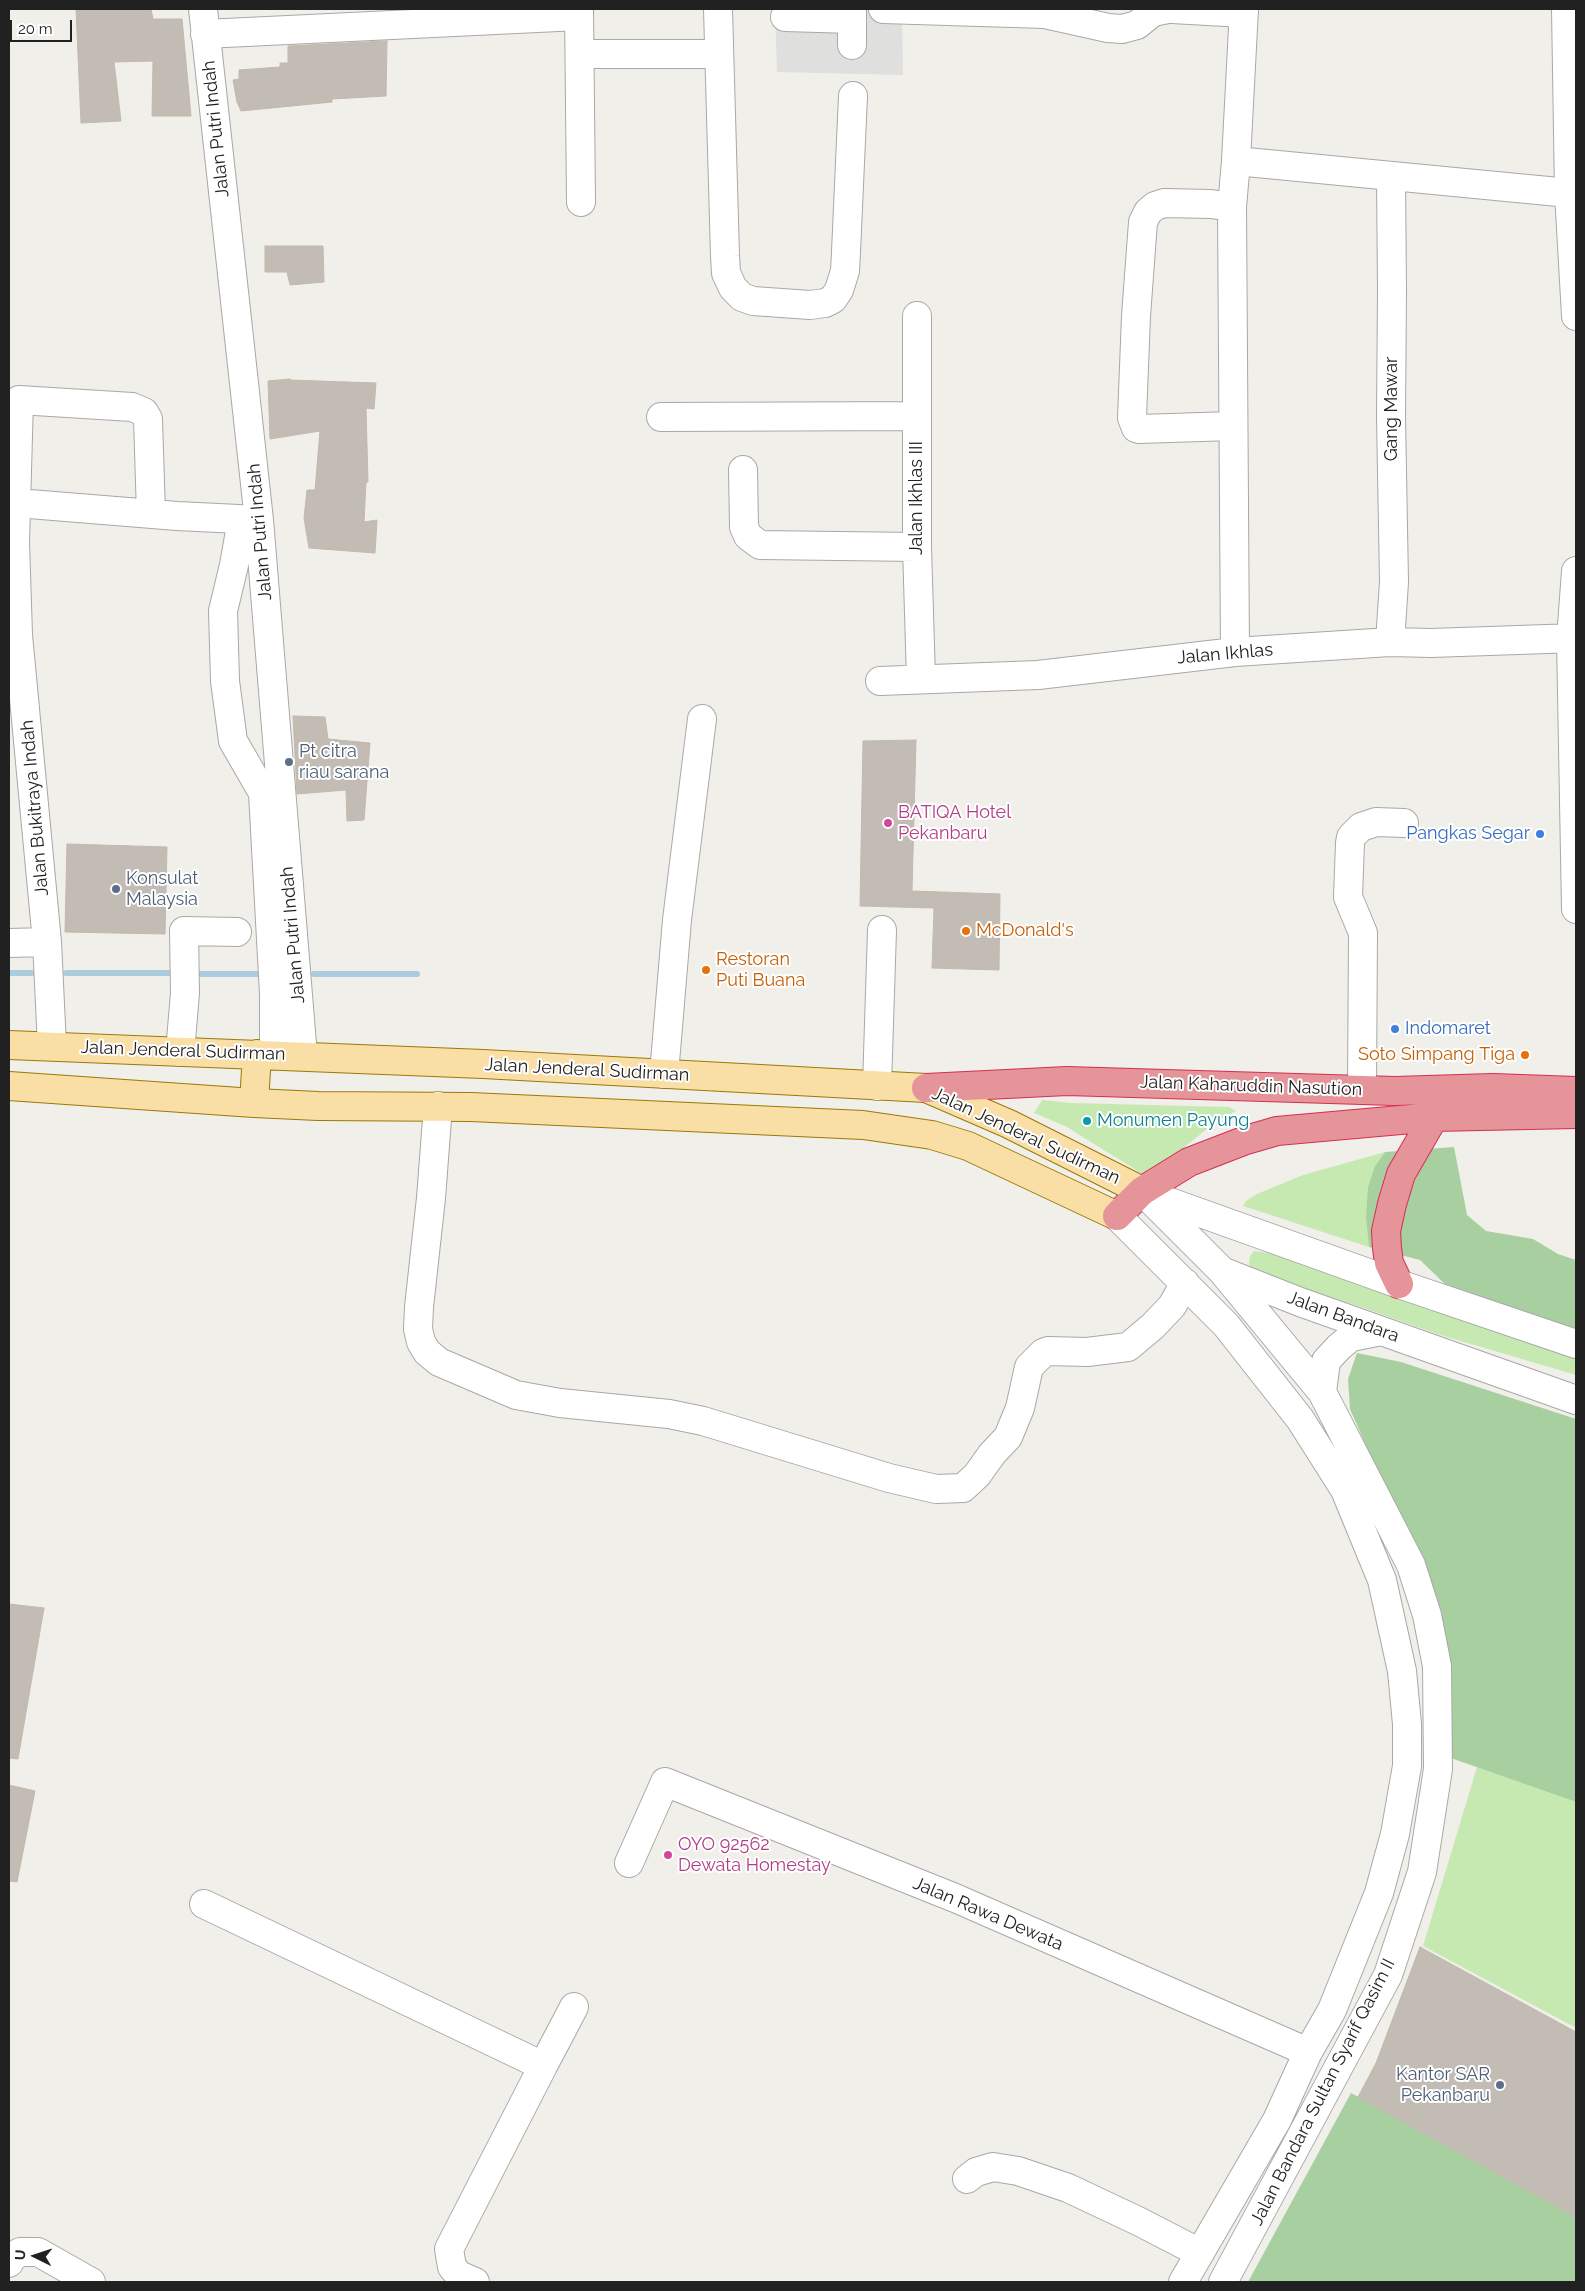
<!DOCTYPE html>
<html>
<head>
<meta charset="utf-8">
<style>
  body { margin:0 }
  #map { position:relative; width:1585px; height:2291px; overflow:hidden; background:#f1efe9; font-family:Raleway,sans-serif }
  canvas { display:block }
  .frame { position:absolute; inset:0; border:10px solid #212121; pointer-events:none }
  .north { position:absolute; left:10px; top:2231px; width:50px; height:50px; -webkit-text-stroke:4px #fff; paint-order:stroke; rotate:274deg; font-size:14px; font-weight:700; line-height:20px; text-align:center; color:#212121 }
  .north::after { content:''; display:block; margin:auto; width:18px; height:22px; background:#212121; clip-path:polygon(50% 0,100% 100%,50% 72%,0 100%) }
  .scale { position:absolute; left:10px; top:20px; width:62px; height:22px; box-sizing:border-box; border:2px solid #212121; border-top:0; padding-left:6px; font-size:15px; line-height:18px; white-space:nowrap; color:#212121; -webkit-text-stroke:4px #fff; paint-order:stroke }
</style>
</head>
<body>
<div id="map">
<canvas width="1585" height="2291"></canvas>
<div class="frame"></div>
<div class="north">U</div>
<div class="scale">20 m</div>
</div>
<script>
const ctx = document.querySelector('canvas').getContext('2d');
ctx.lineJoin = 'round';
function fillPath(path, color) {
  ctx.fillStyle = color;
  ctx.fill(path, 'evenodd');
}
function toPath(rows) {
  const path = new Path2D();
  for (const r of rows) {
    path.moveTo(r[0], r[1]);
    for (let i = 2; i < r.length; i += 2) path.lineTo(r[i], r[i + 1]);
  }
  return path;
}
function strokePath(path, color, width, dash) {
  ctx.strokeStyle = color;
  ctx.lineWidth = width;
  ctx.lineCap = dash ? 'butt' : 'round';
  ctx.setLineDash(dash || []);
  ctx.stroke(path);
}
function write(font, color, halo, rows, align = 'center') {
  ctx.font = font + ' Raleway,sans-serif';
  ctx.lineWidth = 4;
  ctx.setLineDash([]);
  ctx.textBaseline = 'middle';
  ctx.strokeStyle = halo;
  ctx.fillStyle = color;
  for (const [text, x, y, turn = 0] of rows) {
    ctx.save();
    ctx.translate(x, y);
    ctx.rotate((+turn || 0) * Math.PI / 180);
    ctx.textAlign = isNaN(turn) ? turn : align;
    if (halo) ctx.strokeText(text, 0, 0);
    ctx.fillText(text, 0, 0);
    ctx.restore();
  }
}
fillPath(toPath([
  [775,9,902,9,903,75,777,72]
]), '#dfdfde');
fillPath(toPath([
  [1042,1100,1072,1103,1229,1107,1236,1111,1218,1120,1187,1145,1151,1179,1065,1126,1034,1113],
  [1385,1152,1375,1166,1366,1219,1369,1247,1243,1206,1246,1201,1257,1194,1303,1175],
  [1254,1251,1270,1253,1487,1328,1576,1357,1576,1375,1437,1334,1364,1308,1260,1274,1252,1270,1249,1264,1250,1256],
  [1477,1767,1576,1802,1576,2028,1423,1946]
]), '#c6e9b1');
fillPath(toPath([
  [1454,1147,1467,1215,1486,1231,1533,1239,1558,1254,1576,1260,1576,1336,1447,1286,1420,1260,1369,1247,1366,1219,1368,1187,1375,1166,1385,1152],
  [1357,1353,1401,1362,1576,1419,1576,1802,1448,1757,1428,1587,1350,1409,1348,1379],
  [1351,2093,1576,2217,1576,2282,1248,2282]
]), '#a7cf9f');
strokePath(toPath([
  [9,973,32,973],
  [66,973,178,973],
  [190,974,265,974],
  [314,974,417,974]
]), '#abccdd', 6);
const building = toPath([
  [76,9,151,9,153,19,182,19,191,116,152,116,153,61,114,62,121,121,81,123,76,9],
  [387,41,386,96,332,99,332,102,241,111,237,102,233,80,239,79,239,70,280,67,280,63,288,63,288,46,387,41],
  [265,246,323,246,324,282,290,285,287,272,265,272,265,246],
  [290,379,290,380,376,383,374,409,366,408,368,482,366,482,364,522,377,520,375,553,309,548,304,518,307,490,315,490,320,431,270,439,268,381,290,379],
  [293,716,325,717,328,739,370,743,364,820,347,821,346,790,297,794,293,716],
  [916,740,912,891,1000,894,999,970,932,968,934,908,860,906,863,741,916,740],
  [67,844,167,847,165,934,65,932,67,844],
  [9,1604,44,1608,18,1759,9,1758,9,1604],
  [9,1785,35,1791,17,1882,9,1881,9,1785],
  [1420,1947,1576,2032,1576,2217,1358,2097,1376,2063,1420,1947]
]);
fillPath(building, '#c2bcb5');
strokePath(building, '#c3b8ab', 1);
const minor = toPath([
  [203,9,259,520,303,1056],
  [579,9,581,202],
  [718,9,725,256,726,273,733,288,742,297,753,301,810,305,825,303,833,299,839,290,845,271,846,252,853,96],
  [883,9,1045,14,1108,28,1122,29,1137,25,1153,12,1168,9],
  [1172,9,1244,13],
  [1566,9,1569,193,1576,316],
  [785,17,852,19],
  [205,34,579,16],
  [852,45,852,9],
  [580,54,719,54],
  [1236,161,1569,193],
  [1232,207,1211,204,1164,203,1155,206,1148,212,1143,222,1136,316,1132,418,1136,428,1139,429,1233,426],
  [917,316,917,547,921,679],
  [661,417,917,416],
  [743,470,744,527,748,536,760,545,917,547],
  [17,503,177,516,259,520],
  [242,520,234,565,223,611,225,681,233,741,263,793,283,814],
  [1576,571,1571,639,1576,909],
  [1390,642,1394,582,1391,417,1392,291,1391,176],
  [1235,652,1232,207,1236,161,1244,9],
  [880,681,1038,675,1235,652,1390,642,1431,643,1576,638],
  [263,793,274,994,274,1055],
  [9,943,47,942],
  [52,1046,47,942,18,635,15,542,19,400,132,407,144,412,148,419,151,514],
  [180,1052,185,993,184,931,237,932],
  [664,1074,677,920,702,719],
  [877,1086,882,930],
  [1362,1090,1363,933,1348,897,1350,843,1351,837,1361,827,1376,822,1404,823],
  [438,1106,431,1198,419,1307,418,1329,421,1342,427,1352,439,1362,516,1395,560,1403,669,1414,703,1421,889,1478,936,1489,963,1488,977,1475,992,1454,1008,1437,1020,1408,1029,1367,1043,1353,1048,1351,1087,1352,1128,1347,1153,1326,1172,1306,1185,1283],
  [1142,1191,1222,1271,1322,1392,1411,1565,1427,1615,1437,1666,1438,1769,1422,1872,1388,1975,1223,2282],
  [1153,1196,1399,1284,1576,1344],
  [1117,1216,1226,1325,1300,1419,1345,1490,1382,1580,1402,1671,1407,1724,1407,1766,1395,1834,1379,1893,1332,2010,1308,2052,1277,2120,1183,2282],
  [1224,1272,1300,1302,1576,1400],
  [1322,1392,1326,1361,1339,1347,1351,1337,1382,1331],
  [629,1863,665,1782,955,1898,1308,2052],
  [204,1904,543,2066,449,2249,452,2267,459,2275,475,2282],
  [543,2066,574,2007],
  [967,2179,976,2172,993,2167,1018,2171,1068,2188,1138,2221,1200,2253],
  [9,2263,11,2258,20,2252,38,2252,91,2282]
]);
const major = toPath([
  [9,1045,483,1064,926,1088,1009,1124,1142,1191],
  [9,1086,254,1103,318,1106,471,1107,863,1125,932,1135,968,1146,1117,1216],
  [254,1103,257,1054]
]);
const highway = toPath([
  [926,1088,1067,1081,1395,1091,1493,1088,1576,1091],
  [1117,1216,1142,1191,1189,1162,1246,1140,1277,1131,1434,1117,1576,1114],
  [1399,1284,1389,1263,1387,1248,1386,1231,1392,1204,1401,1174,1434,1117]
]);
strokePath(minor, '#a8a8a8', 30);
strokePath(major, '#9a7a05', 30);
strokePath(highway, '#d62e54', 30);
strokePath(minor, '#fff', 28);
strokePath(major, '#f9dfa6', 28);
strokePath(highway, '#e59499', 28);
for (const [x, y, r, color] of [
  [289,762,5,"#5c6f8a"],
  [888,823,5,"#d1479c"],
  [1540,834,5,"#3f7fe0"],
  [116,889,5,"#5c6f8a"],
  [966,931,5,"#e8710a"],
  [706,970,5,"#e8710a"],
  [1395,1029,5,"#3f7fe0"],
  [1525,1055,5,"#e8710a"],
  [1087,1121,5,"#0f9aa8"],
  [668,1855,5,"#d1479c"],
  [1500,2085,5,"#5c6f8a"]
]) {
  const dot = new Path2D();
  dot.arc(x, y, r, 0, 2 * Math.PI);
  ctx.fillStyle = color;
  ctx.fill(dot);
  strokePath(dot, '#fff', 2);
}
write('18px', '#212121', '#fff', [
  ["Jalan Putri Indah",216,129,-96],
  ["Gang Mawar",1392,409,-90],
  ["Jalan Ikhlas III",917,498,-90],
  ["Jalan Putri Indah",260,532,-95],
  ["Jalan Ikhlas",1225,654,-5],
  ["Jalan Bukitraya Indah",35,808,-95],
  ["Jalan Putri Indah",293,935,-95],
  ["Jalan Jenderal Sudirman",183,1051,2],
  ["Jalan Jenderal Sudirman",587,1070,3],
  ["Jalan Kaharuddin Nasution",1251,1086,2],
  ["Jalan Jenderal Sudirman",1026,1136,25],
  ["Jalan Bandara",1343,1317,20],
  ["Jalan Rawa Dewata",988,1914,23],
  ["Jalan Bandara Sultan Syarif Qasim II",1323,2092,-63]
]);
write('18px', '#4e5e75', '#fff', [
  ["Pt citra",299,752],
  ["riau sarana",299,773],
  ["Konsulat",126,879],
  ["Malaysia",126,900],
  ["Kantor SAR",1490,2075,"right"],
  ["Pekanbaru",1490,2096,"right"]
], 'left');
write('18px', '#b23c85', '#fff', [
  ["BATIQA Hotel",898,813],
  ["Pekanbaru",898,834],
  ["OYO 92562",678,1845],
  ["Dewata Homestay",678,1866]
], 'left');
write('18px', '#366cbe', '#fff', [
  ["Pangkas Segar",1530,834],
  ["Indomaret",1405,1029,"left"]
], 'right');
write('18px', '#c56008', '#fff', [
  ["McDonald's",976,931],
  ["Restoran",716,960],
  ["Puti Buana",716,981],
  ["Soto Simpang Tiga",1515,1055,"right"]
], 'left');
write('18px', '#0d838f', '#fff', [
  ["Monumen Payung",1097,1121]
], 'left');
</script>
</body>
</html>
